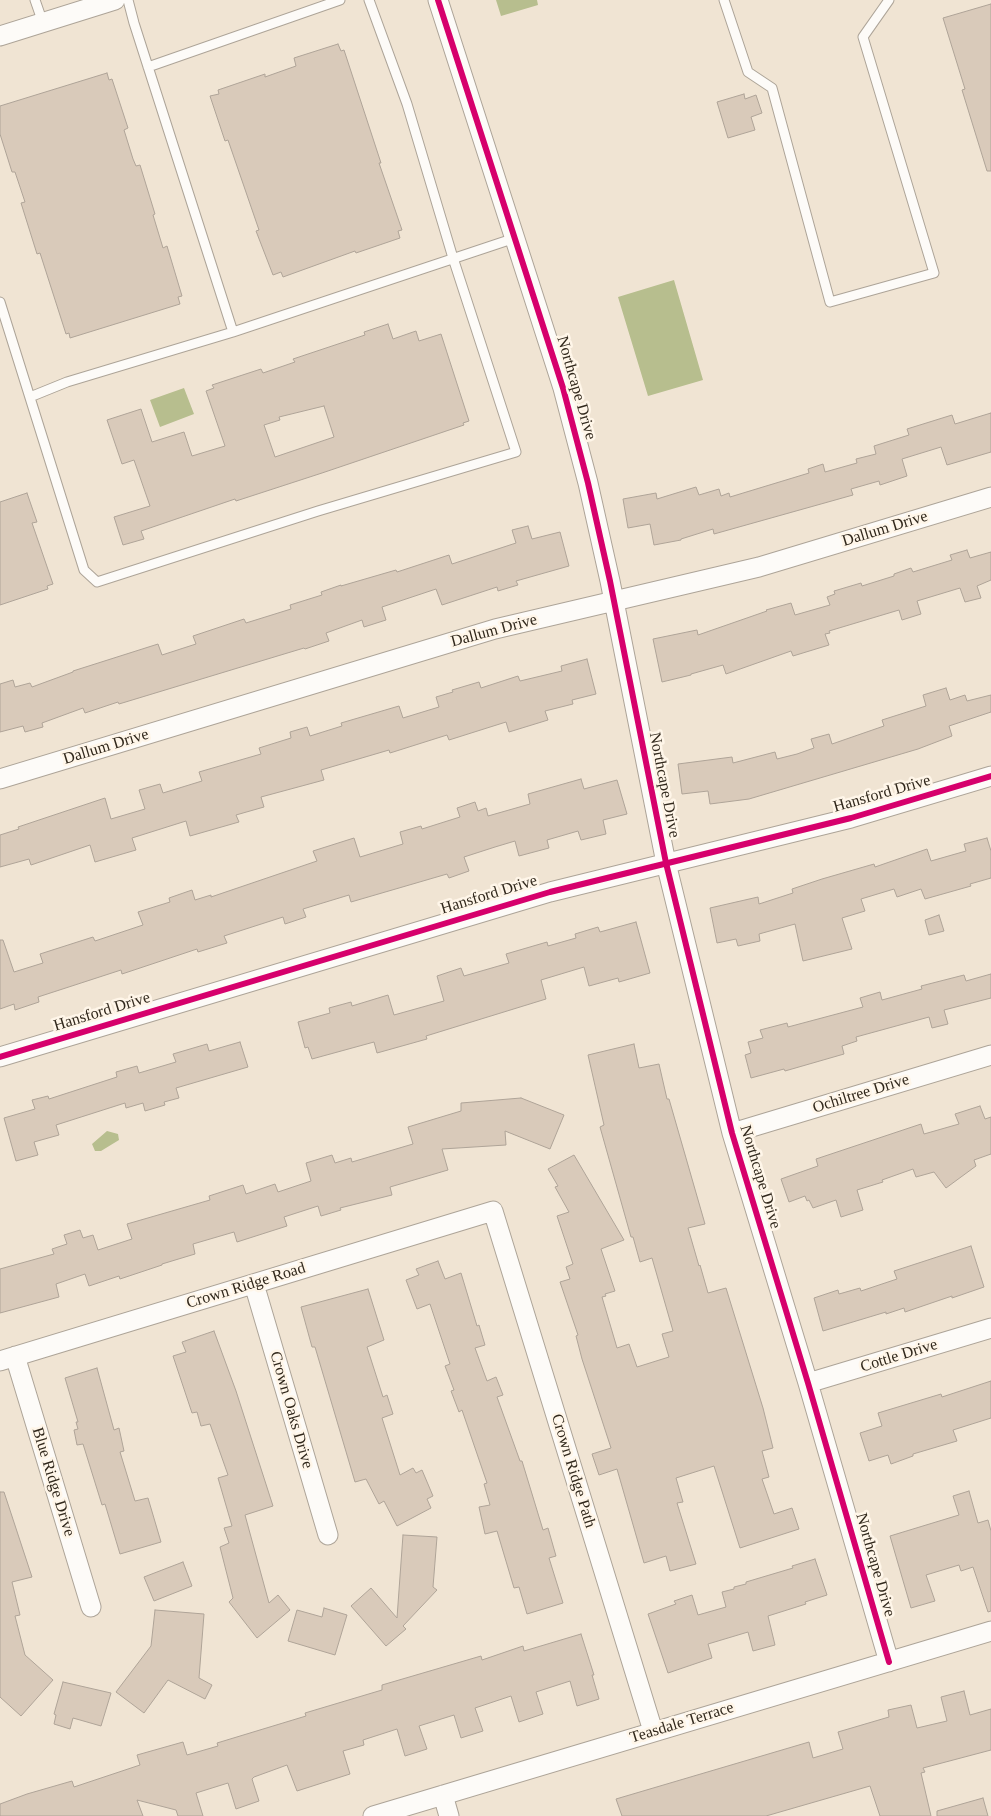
<!DOCTYPE html>
<html>
<head>
<meta charset="utf-8">
<style>
  body { margin:0 }
  canvas { display:block; background:#f0e4d3 }
</style>
</head>
<body>
<canvas width="991" height="1816"></canvas>
<script>
const ctx = document.querySelector('canvas').getContext('2d');
ctx.lineJoin = 'round';
function fillPath(path, color) {
  ctx.fillStyle = color;
  ctx.fill(path, 'evenodd');
}
function toPath(rows) {
  const path = new Path2D();
  for (const r of rows) {
    path.moveTo(r[0], r[1]);
    for (let i = 2; i < r.length; i += 2) path.lineTo(r[i], r[i + 1]);
  }
  return path;
}
function strokePath(path, color, width, dash) {
  ctx.strokeStyle = color;
  ctx.lineWidth = width;
  ctx.lineCap = dash ? 'butt' : 'round';
  ctx.setLineDash(dash || []);
  ctx.stroke(path);
}
function write(font, color, halo, rows, align = 'center') {
  ctx.font = font + ' Georgia,serif';
  ctx.lineWidth = 5;
  ctx.setLineDash([]);
  ctx.textBaseline = 'middle';
  ctx.strokeStyle = halo;
  ctx.fillStyle = color;
  for (const [text, x, y, turn = 0] of rows) {
    ctx.save();
    ctx.translate(x, y);
    ctx.rotate((+turn || 0) * Math.PI / 180);
    ctx.textAlign = isNaN(turn) ? turn : align;
    if (halo) ctx.strokeText(text, 0, 0);
    ctx.fillText(text, 0, 0);
    ctx.restore();
  }
}
fillPath(toPath([
  [496,0,537,0,538,5,501,16],
  [674,280,703,380,648,396,618,297],
  [184,388,194,414,160,427,150,400],
  [107,1131,118,1134,119,1140,101,1151,95,1151,92,1144]
]), '#b7be8e');
const building = toPath([
  [991,4,991,171,987,171,962,90,965,89,943,18,991,4],
  [338,44,341,51,344,50,381,163,379,163,402,230,398,231,400,238,356,253,355,251,283,277,281,272,273,275,256,231,259,230,228,140,225,141,210,96,219,94,218,90,265,74,265,77,296,66,294,58,338,44],
  [107,73,109,80,112,79,128,128,124,130,133,159,136,166,140,165,155,214,153,215,163,248,167,246,182,296,178,297,180,304,70,338,69,333,66,334,40,253,37,254,21,203,25,202,15,172,12,172,0,134,0,106,107,73],
  [744,94,745,99,756,95,762,113,751,117,755,130,728,138,717,102,744,94],
  [388,324,393,339,416,331,419,341,441,334,469,421,463,423,464,425,322,473,236,501,235,499,141,531,144,539,123,545,114,517,150,506,134,460,122,464,107,420,141,409,152,442,184,432,192,456,225,446,206,391,214,388,212,385,261,369,263,373,295,362,293,359,365,335,364,332,388,324],
  [324,406,334,437,275,457,264,425,280,420,279,417,324,406],
  [991,413,991,452,947,465,941,447,902,459,907,476,880,485,879,481,851,489,853,495,714,534,713,529,681,539,681,540,654,545,650,524,628,528,623,499,656,493,657,499,696,487,699,495,719,489,721,496,729,493,730,497,809,473,808,469,823,464,825,472,857,463,856,459,876,454,874,446,909,435,907,429,952,415,955,424,991,413],
  [27,493,37,522,32,523,53,584,47,586,48,589,0,605,0,502,27,493],
  [528,526,532,539,560,532,569,566,516,581,518,585,498,591,497,587,442,605,436,589,382,607,386,620,364,627,362,620,326,633,329,641,305,649,304,648,241,667,119,704,118,702,85,713,83,708,42,723,43,727,25,732,23,726,0,732,0,684,13,680,15,687,30,683,32,687,73,672,73,671,158,644,162,655,196,644,193,636,244,619,246,623,291,609,290,605,322,595,321,592,341,585,341,586,396,570,397,572,449,555,452,564,516,543,512,530,528,526],
  [967,550,970,558,991,552,991,580,977,586,981,598,965,602,960,588,917,601,921,614,902,620,899,610,829,631,830,633,825,634,829,645,793,656,791,651,726,674,723,665,691,674,691,675,662,682,653,639,697,630,698,635,767,611,766,610,791,603,795,615,830,605,827,597,835,594,834,591,861,583,862,586,894,576,894,574,911,568,913,572,952,560,950,555,967,550],
  [587,659,596,694,572,700,573,704,545,711,548,720,509,732,506,722,449,740,447,735,390,753,389,750,321,770,324,780,261,797,264,807,236,815,239,822,190,836,186,821,132,838,136,850,95,862,90,845,31,865,29,859,0,867,0,835,19,829,18,827,105,798,111,819,145,809,139,790,160,784,163,793,202,781,199,772,261,754,259,748,291,738,290,732,307,727,310,736,342,726,341,723,399,706,403,718,439,707,436,697,453,692,452,690,479,682,481,688,518,676,520,681,562,671,561,666,587,659],
  [946,688,950,700,965,695,967,701,991,695,991,712,949,726,952,736,918,749,749,799,710,804,708,791,682,794,678,764,732,757,733,763,775,752,777,759,797,754,814,748,811,739,829,734,832,744,884,726,882,720,926,706,923,695,946,688],
  [581,779,584,789,617,780,627,814,603,820,606,834,581,840,578,831,547,840,549,848,519,856,515,841,495,847,464,857,469,871,449,878,447,874,351,902,349,895,303,909,306,917,285,924,283,917,224,936,227,943,198,952,197,949,122,974,121,970,38,997,39,1002,15,1010,14,1004,0,1009,0,940,3,940,14,972,43,963,40,954,93,937,95,941,143,925,138,912,170,902,169,898,192,890,195,900,211,895,211,897,317,861,313,851,354,838,360,857,403,844,400,832,421,826,422,829,460,817,457,808,475,802,478,811,486,808,488,816,530,804,528,794,581,779],
  [987,838,991,851,991,878,970,884,971,886,925,899,921,889,897,897,894,889,861,899,865,911,842,918,852,949,803,961,795,924,759,934,760,941,738,946,736,939,717,943,710,908,758,897,759,904,793,893,792,889,822,879,874,864,875,867,927,849,931,861,966,851,964,844,987,838],
  [939,915,944,931,929,935,925,920,939,915],
  [636,922,650,973,619,982,618,978,589,986,584,967,541,980,546,999,426,1036,427,1039,377,1053,374,1042,312,1059,308,1047,305,1048,298,1022,330,1013,329,1008,351,1002,352,1006,388,995,394,1015,444,1001,437,976,461,968,464,976,509,963,506,954,547,942,548,946,576,938,575,934,598,927,600,932,636,922],
  [991,974,991,998,944,1010,948,1024,932,1028,929,1017,856,1037,857,1041,842,1046,844,1054,785,1071,784,1069,751,1078,745,1055,751,1053,748,1042,763,1038,760,1030,787,1023,788,1027,863,1007,860,998,880,992,882,1000,922,989,921,986,964,975,966,981,991,974],
  [240,1042,248,1067,176,1088,179,1098,164,1102,165,1105,145,1111,143,1103,126,1108,125,1103,56,1125,59,1135,34,1142,38,1155,16,1161,4,1118,35,1109,32,1100,48,1096,49,1099,117,1077,116,1072,137,1066,139,1073,176,1062,173,1054,207,1044,209,1051,240,1042],
  [634,1044,639,1068,659,1064,667,1099,669,1099,705,1224,688,1228,699,1266,700,1265,708,1293,726,1288,763,1408,773,1448,762,1451,769,1477,762,1479,774,1514,792,1508,799,1529,740,1548,714,1466,676,1478,683,1502,677,1503,696,1564,670,1571,666,1556,644,1563,617,1469,599,1475,592,1454,611,1448,582,1359,576,1336,578,1335,560,1282,570,1279,566,1267,573,1264,557,1216,569,1212,555,1187,558,1186,548,1169,574,1155,624,1240,601,1249,615,1291,605,1294,606,1296,602,1297,617,1348,629,1344,637,1367,669,1357,662,1334,673,1331,652,1258,640,1262,633,1237,631,1237,600,1127,604,1125,588,1055,634,1044],
  [521,1098,564,1115,550,1149,505,1131,506,1145,442,1149,448,1170,390,1187,392,1195,340,1208,341,1210,321,1216,318,1206,284,1217,287,1226,237,1242,234,1232,193,1244,195,1254,162,1264,162,1265,120,1279,119,1276,89,1286,85,1274,56,1284,59,1297,0,1313,0,1269,54,1254,52,1249,67,1244,64,1235,80,1230,83,1238,93,1235,98,1250,132,1239,127,1224,210,1200,209,1196,243,1185,246,1194,275,1184,278,1192,311,1181,306,1163,332,1155,335,1163,351,1158,352,1162,413,1144,408,1127,461,1111,461,1103,521,1098],
  [980,1106,985,1119,991,1117,991,1154,974,1160,976,1166,946,1188,934,1172,916,1177,913,1169,882,1180,883,1182,857,1190,863,1210,841,1217,836,1200,813,1208,809,1200,807,1201,805,1196,789,1202,781,1179,818,1166,816,1159,921,1124,924,1134,959,1124,955,1114,980,1106],
  [971,1246,984,1287,952,1298,952,1296,905,1312,904,1308,886,1314,886,1312,823,1331,814,1298,838,1290,839,1294,860,1288,861,1291,897,1279,894,1271,971,1246],
  [438,1261,445,1279,461,1273,477,1326,479,1325,485,1345,475,1348,487,1381,496,1377,503,1395,497,1397,520,1461,522,1461,543,1530,548,1528,556,1556,549,1558,563,1603,527,1614,519,1587,514,1588,497,1531,485,1534,479,1507,490,1505,484,1484,487,1483,462,1410,459,1412,451,1391,454,1390,445,1366,450,1364,430,1304,417,1309,406,1280,419,1275,416,1269,438,1261],
  [368,1289,384,1340,367,1347,383,1397,387,1395,393,1414,382,1418,400,1475,413,1468,416,1473,422,1470,433,1496,427,1499,431,1508,397,1526,384,1501,379,1504,366,1479,355,1482,315,1347,312,1347,301,1307,368,1289],
  [214,1331,236,1391,273,1506,245,1515,269,1603,278,1595,290,1610,257,1638,229,1602,233,1598,220,1547,229,1543,224,1528,232,1526,218,1478,228,1475,210,1424,201,1426,197,1412,192,1413,173,1356,186,1352,182,1342,214,1331],
  [97,1368,114,1430,119,1428,124,1451,120,1452,135,1501,148,1498,161,1542,120,1554,105,1504,102,1505,83,1444,77,1445,74,1430,78,1429,76,1422,78,1422,65,1378,97,1368],
  [991,1381,991,1418,953,1430,957,1441,913,1454,913,1456,891,1464,888,1455,869,1461,860,1433,882,1426,878,1413,941,1394,942,1397,991,1381],
  [969,1491,978,1523,988,1520,991,1531,991,1611,988,1612,973,1567,961,1571,959,1565,926,1575,935,1601,911,1608,890,1536,959,1515,953,1496,969,1491],
  [0,1492,4,1492,32,1577,12,1582,20,1615,15,1616,25,1655,53,1680,21,1716,0,1697,0,1492],
  [403,1535,437,1537,433,1587,437,1590,403,1626,406,1629,386,1646,351,1606,371,1588,397,1618,403,1535],
  [815,1559,827,1595,805,1602,806,1604,768,1616,775,1645,753,1651,748,1632,708,1644,712,1658,668,1673,648,1614,676,1604,674,1601,692,1595,698,1615,726,1607,722,1592,734,1589,734,1587,746,1584,746,1582,793,1568,792,1566,815,1559],
  [183,1562,192,1586,154,1601,144,1577,183,1562],
  [324,1608,347,1615,335,1655,288,1641,297,1610,322,1617,324,1608],
  [155,1610,204,1614,199,1678,212,1685,205,1699,168,1680,144,1713,116,1692,151,1646,155,1610],
  [581,1634,594,1675,592,1675,599,1699,577,1706,570,1681,536,1692,543,1714,519,1722,511,1696,475,1708,483,1731,461,1738,454,1715,419,1726,427,1749,405,1756,397,1729,363,1740,364,1745,343,1751,350,1774,297,1791,287,1765,254,1777,252,1779,259,1801,236,1809,228,1783,196,1793,203,1816,178,1816,176,1810,137,1800,143,1816,0,1816,0,1804,27,1794,72,1781,74,1787,140,1765,137,1755,183,1742,187,1755,218,1746,217,1743,306,1716,305,1713,382,1690,382,1685,481,1656,482,1660,523,1646,524,1651,581,1634],
  [63,1682,111,1693,101,1726,73,1718,70,1729,54,1724,56,1715,54,1714,63,1682],
  [964,1691,970,1715,991,1709,991,1750,923,1768,925,1772,921,1773,931,1816,880,1816,870,1786,766,1816,622,1816,616,1799,809,1742,813,1758,843,1749,838,1732,889,1717,888,1710,911,1705,917,1728,947,1721,941,1697,964,1691],
  [983,1798,988,1816,937,1816,937,1811,983,1798]
]);
fillPath(building, '#d9caba');
strokePath(building, '#afa498', 1);
const service = toPath([
  [35,0,43,23],
  [128,0,134,23,233,332],
  [724,0,748,72,772,88,830,302,934,273,863,37,889,0],
  [148,67,340,0],
  [0,302,84,570,97,582,318,511,516,452,453,258,407,104,369,0],
  [30,397,67,382,233,332,515,238]
]);
const minor = toPath([
  [438,0,563,388,588,483,610,581,666,863,732,1133,808,1383,889,1662],
  [0,36,115,0],
  [0,779,495,629,759,567,991,497],
  [0,1057,550,892,851,818,991,776],
  [732,1133,991,1055],
  [254,1284,328,1535],
  [15,1356,91,1607],
  [0,1361,493,1211,653,1731],
  [808,1383,991,1328],
  [443,1795,449,1816],
  [373,1816,991,1631]
]);
strokePath(service, '#ada498', 11);
strokePath(minor, '#ada498', 21);
strokePath(service, '#fdfbf8', 9);
strokePath(minor, '#fdfbf8', 19);
strokePath(toPath([
  [438,0,563,388,588,483,610,581,666,863,732,1133,808,1383,889,1662],
  [0,1057,550,892,851,818,991,776]
]), '#d6006c', 6);
write('16px', '#31281c', '#fff6e9', [
  ["Northcape Drive",576,388,74],
  ["Dallum Drive",885,529,-17],
  ["Dallum Drive",494,631,-15],
  ["Dallum Drive",106,747,-17],
  ["Northcape Drive",664,785,79],
  ["Hansford Drive",882,794,-16],
  ["Hansford Drive",489,895,-17],
  ["Hansford Drive",102,1012,-17],
  ["Ochiltree Drive",861,1094,-17],
  ["Northcape Drive",760,1177,73],
  ["Crown Ridge Road",246,1286,-17],
  ["Cottle Drive",899,1356,-17],
  ["Crown Oaks Drive",291,1410,74],
  ["Crown Ridge Path",573,1471,73],
  ["Blue Ridge Drive",53,1482,73],
  ["Northcape Drive",875,1565,74],
  ["Teasdale Terrace",682,1723,-17]
]);
</script>
</body>
</html>
